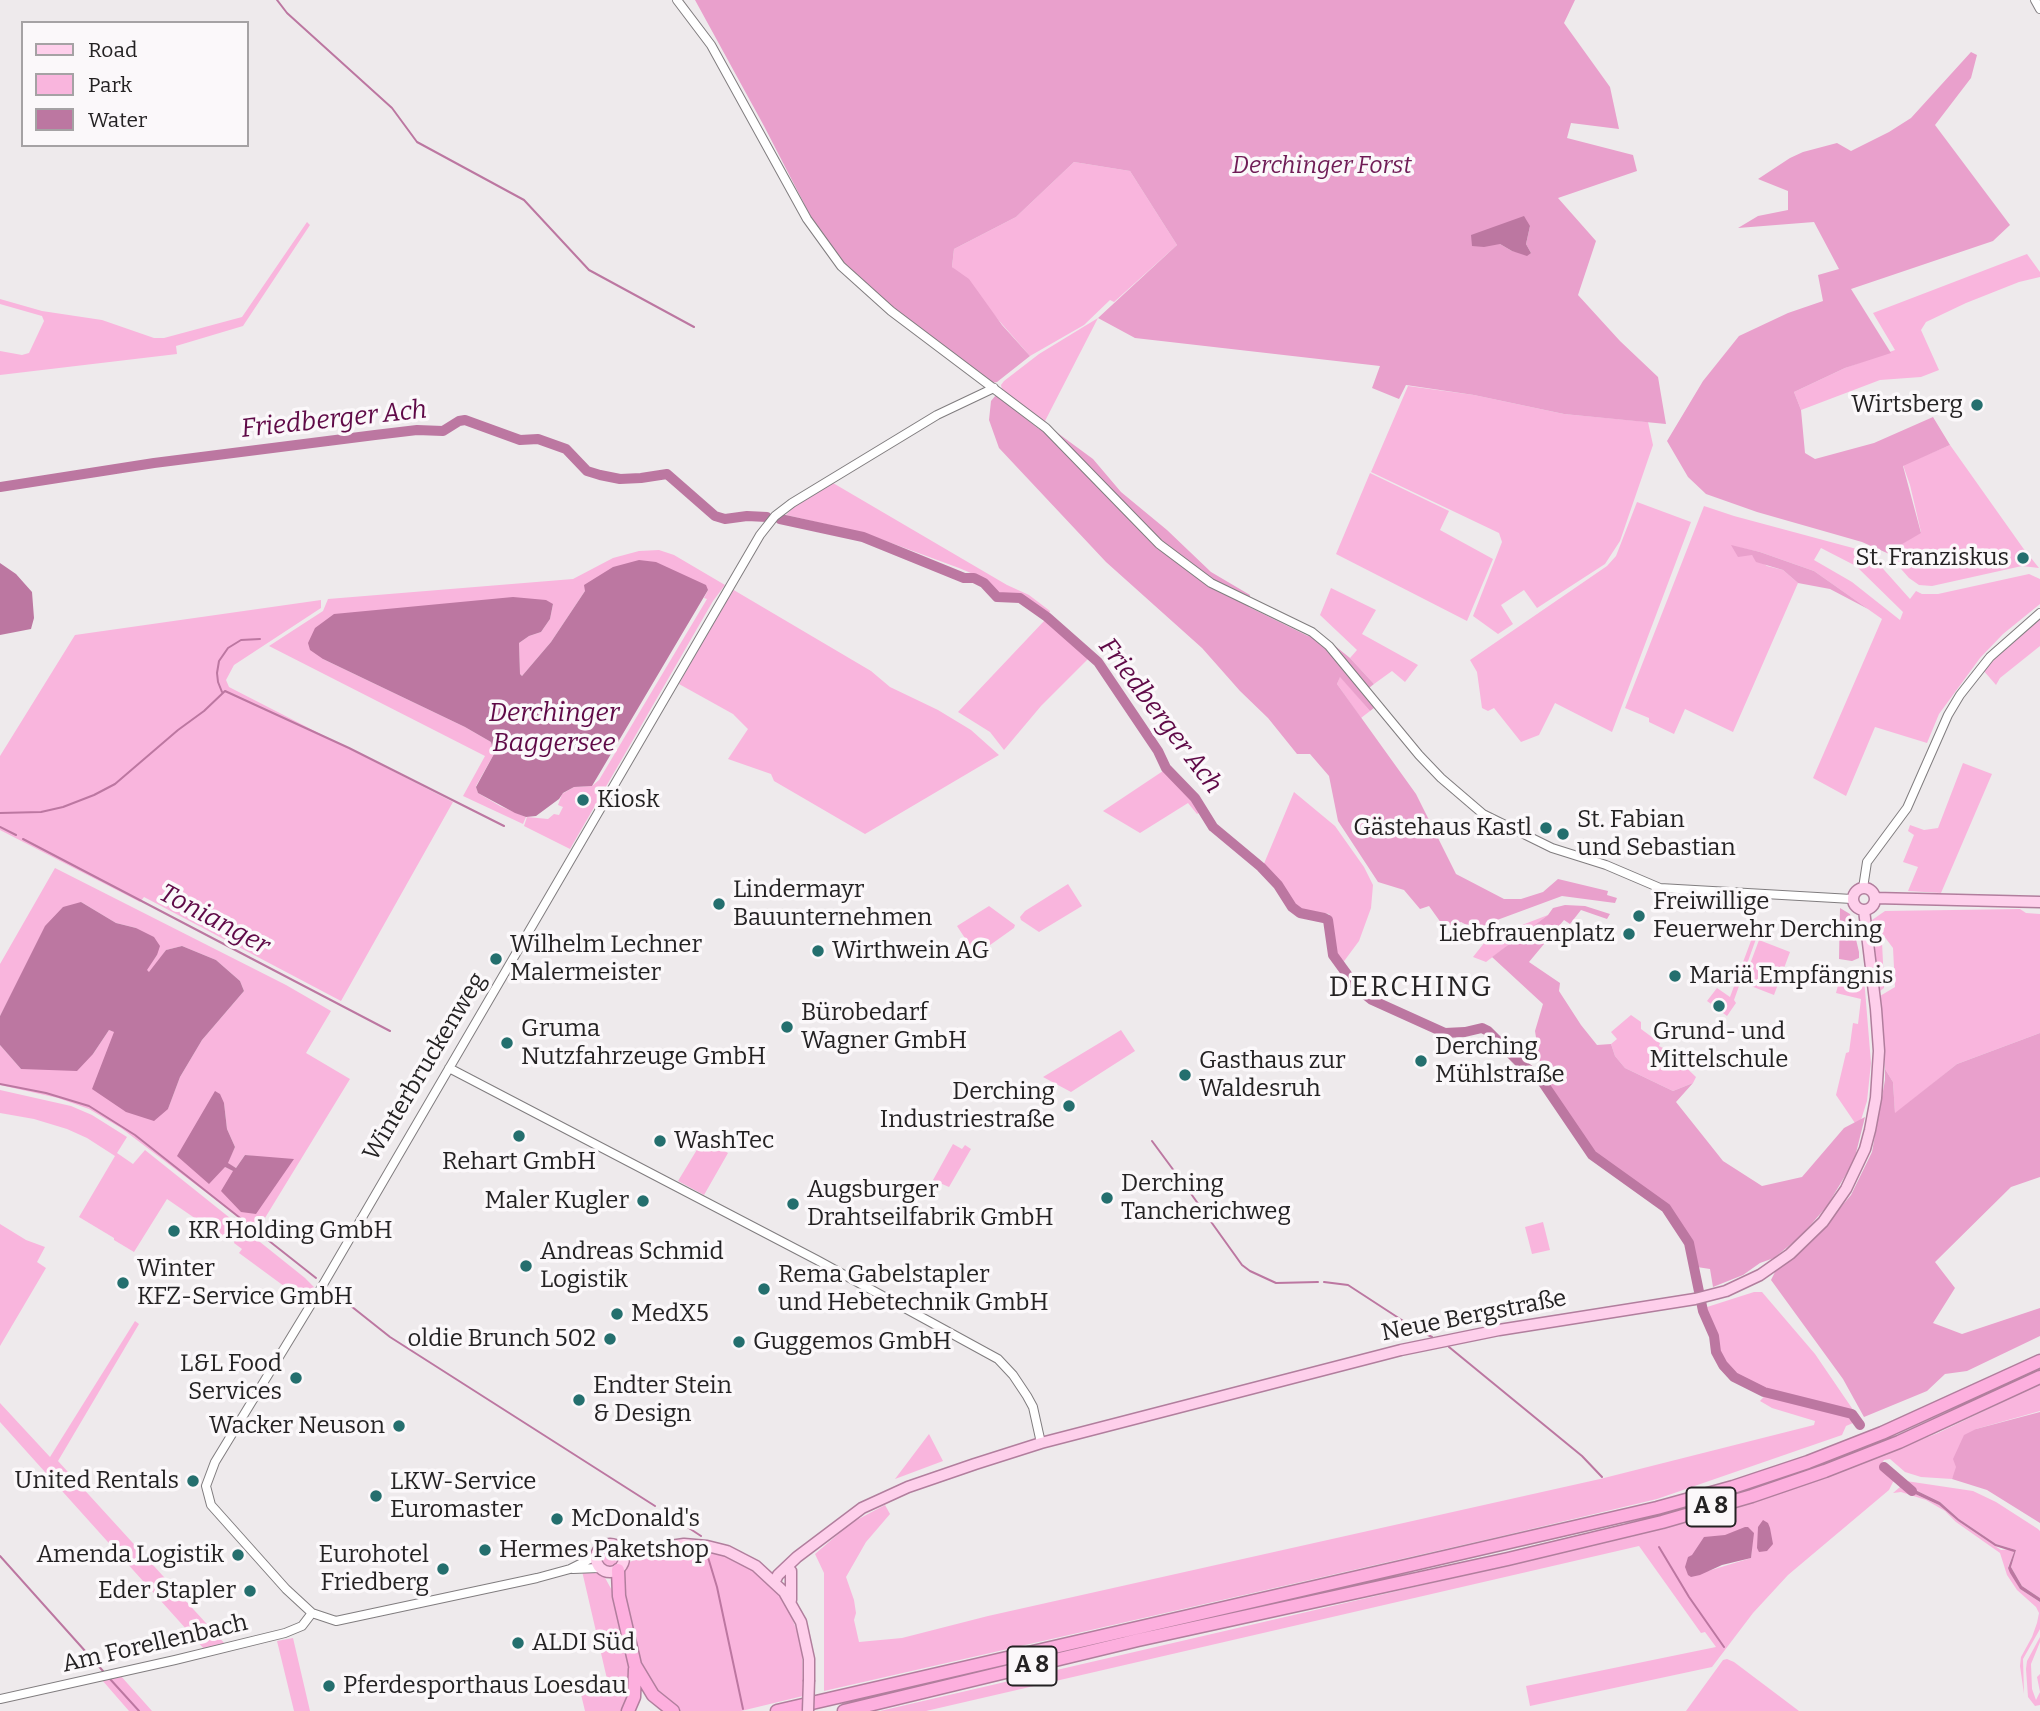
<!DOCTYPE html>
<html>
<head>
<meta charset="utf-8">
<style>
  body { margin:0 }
  #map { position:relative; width:2040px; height:1711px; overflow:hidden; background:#eeeaec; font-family:Bitter,serif }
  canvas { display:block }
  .legend { position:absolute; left:21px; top:21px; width:228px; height:126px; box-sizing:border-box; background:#fbf8fa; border:2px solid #a5a2a4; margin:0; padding:9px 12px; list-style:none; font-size:21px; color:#242223 }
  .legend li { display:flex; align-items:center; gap:14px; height:35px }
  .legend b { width:35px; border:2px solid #a5a2a4 }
</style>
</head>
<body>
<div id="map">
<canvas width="2040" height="1711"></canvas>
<ul class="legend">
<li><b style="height:9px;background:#fecfeb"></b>Road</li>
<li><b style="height:19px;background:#f9b5dd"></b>Park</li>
<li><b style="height:19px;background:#bc77a1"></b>Water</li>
</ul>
</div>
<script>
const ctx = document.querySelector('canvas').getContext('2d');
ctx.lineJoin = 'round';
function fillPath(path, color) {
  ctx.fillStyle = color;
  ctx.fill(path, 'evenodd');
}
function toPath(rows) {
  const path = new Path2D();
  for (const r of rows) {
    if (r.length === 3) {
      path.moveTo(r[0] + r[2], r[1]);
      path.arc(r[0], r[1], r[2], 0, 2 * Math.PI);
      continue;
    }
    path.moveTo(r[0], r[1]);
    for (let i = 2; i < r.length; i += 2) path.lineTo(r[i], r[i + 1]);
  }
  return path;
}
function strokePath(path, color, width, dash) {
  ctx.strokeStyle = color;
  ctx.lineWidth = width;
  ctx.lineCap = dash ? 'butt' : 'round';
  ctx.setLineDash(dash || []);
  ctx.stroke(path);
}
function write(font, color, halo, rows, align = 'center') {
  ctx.font = font + ' Bitter,serif';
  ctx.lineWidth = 7;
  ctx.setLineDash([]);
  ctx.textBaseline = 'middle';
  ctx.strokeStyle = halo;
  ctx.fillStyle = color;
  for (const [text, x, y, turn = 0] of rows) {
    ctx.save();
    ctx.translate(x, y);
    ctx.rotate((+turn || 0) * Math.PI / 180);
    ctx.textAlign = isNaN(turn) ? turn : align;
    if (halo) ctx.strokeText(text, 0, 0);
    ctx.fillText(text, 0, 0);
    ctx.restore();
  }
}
fillPath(toPath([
  [1074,162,1130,171,1177,245,1114,302,1110,300,1084,325,1030,356,952,267,954,249,1016,217],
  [307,222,310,225,243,326,176,346,177,354,0,375,0,351,22,355,29,353,44,321,42,316,0,304,0,299,42,311,102,320,154,338,164,338,242,317],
  [2027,254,2040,272,2040,277,2019,282,1966,303,1926,322,1921,330,1939,370,1921,377,1880,380,1801,410,1794,392,1845,368,1895,350,1873,313],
  [1098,318,1044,423,1002,390,1001,385,1004,381,1039,354],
  [1408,386,1474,395,1564,414,1648,422,1653,445,1620,541,1605,564,1537,608,1524,590,1501,605,1513,624,1498,634,1473,616,1502,542,1499,533,1371,472],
  [1950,445,2023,548,2039,568,2022,566,1932,586,1919,585,1909,578,1887,553,1921,532,1910,485,1903,465],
  [1370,473,1449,511,1440,530,1493,559,1467,621,1336,554],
  [833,483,1007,585,1029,595,1050,611,1049,614,1022,596,999,595,985,579,959,568,864,533,786,515,795,505],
  [1637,502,1691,522,1612,732,1555,703,1539,735,1521,742,1494,708,1488,711,1482,708,1477,672,1470,660,1607,566,1616,556],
  [1704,506,1734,516,1864,551,1877,562,1910,599,1916,591,1922,594,1938,594,2029,574,2040,579,2040,604,2003,634,1980,658,1939,714,1927,743,1875,727,1846,796,1813,778,1882,619,1814,571,1760,552,1732,546,1752,555,1767,566,1783,570,1798,583,1733,732,1685,709,1674,734,1649,722,1649,718,1625,708],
  [1821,548,1856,566,1903,612,1900,620,1852,582,1814,560],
  [659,550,674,555,725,585,713,601,570,849,524,826,527,817,548,819,554,814,559,815,563,807,558,805,562,794,574,787,592,786,599,780,707,599,704,598,708,590,585,591,551,642,522,676,520,674,519,643,529,636,541,632,550,619,553,604,323,659,465,727,491,742,494,754,476,786,478,793,500,806,526,817,523,824,463,796,485,756,269,646,323,611,328,599,573,579,613,558,639,551],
  [1331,588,1376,610,1362,634,1418,665,1405,682,1392,671,1374,684,1350,658,1357,650,1320,615],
  [732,589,871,671,890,687,938,710,971,730,999,755,865,834,774,781,771,774,728,759,748,729,733,714,679,684],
  [321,600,321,608,234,665,226,680,229,687,453,802,341,1001,144,897,140,902,0,830,0,756,75,635],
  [2040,617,2040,646,2000,678,1996,685,1983,670],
  [1045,620,1090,657,1041,706,1004,750,990,732,958,712],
  [1340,676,1370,711,1361,718,1337,684],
  [1963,763,1992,774,1941,893,1908,891,1918,867,1903,862,1914,835,1908,831,1910,825,1924,830,1938,828],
  [1163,771,1180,786,1200,812,1197,814,1188,803,1140,833,1103,811],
  [1294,792,1335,826,1364,867,1373,885,1371,908,1359,941,1339,968,1330,955,1326,925,1322,921,1330,914,1300,911,1291,904,1280,886,1263,866],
  [55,868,286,985,331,1011,306,1053,350,1079,257,1231,121,1128,89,1109,58,1098,0,1085,0,1045,21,1069,93,1054,109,1030,115,1032,168,1109,180,1077,202,1040,244,991,240,981,216,960,182,946,166,950,150,973,146,970,157,955,136,928,116,923,81,902,20,978,0,1016,0,964],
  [224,1103,227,1129,235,1147,227,1163,236,1168,245,1155,259,1157,233,1171,225,1167],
  [1068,884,1082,906,1039,932,1021,920,1020,917,1025,911],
  [989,906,1015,925,1014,928,976,955,957,926],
  [2020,909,2026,913,2040,914,2040,1033,1957,1064,1895,1114,1893,1082,1885,1069,1880,996,1895,987,1893,948,1884,936,1874,931,1872,920,1885,911],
  [1548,915,1486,962,1473,957,1488,938],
  [1876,935,1881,938,1882,942,1884,983,1884,988,1880,991,1873,937],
  [1752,938,1756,939,1734,1000,1736,1003,1727,1016,1719,1010,1716,1012,1712,1009,1714,1006,1707,1001,1717,988,1730,997],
  [1759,940,1790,952,1774,995,1743,983],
  [1841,974,1864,978,1871,1063,1867,1101,1861,1120,1855,1123,1836,1095,1846,1053,1849,1052,1853,1023,1858,1024,1861,999,1836,993],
  [1631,1015,1641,1022,1641,1029,1660,1043,1659,1046,1669,1051,1696,1077,1693,1083,1673,1091,1625,1068,1615,1056,1611,1044,1617,1039,1611,1032],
  [1121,1030,1135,1051,1071,1092,1043,1077],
  [0,1090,71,1106,92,1115,127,1137,117,1153,133,1164,145,1150,305,1278,316,1289,307,1303,239,1253,242,1249,234,1243,235,1240,228,1241,167,1199,134,1252,114,1240,114,1238,79,1217,115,1156,87,1138,67,1129,34,1119,0,1113],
  [704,1138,728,1153,704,1195,678,1181],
  [953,1144,962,1149,965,1145,971,1149,949,1187,933,1180],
  [1543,1222,1550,1250,1532,1254,1525,1227],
  [0,1224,26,1240,45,1247,37,1262,46,1268,0,1346],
  [1754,1292,1762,1292,1815,1354,1860,1420,1846,1426,1842,1435,1657,1499,1502,1536,824,1691,824,1573,815,1554,851,1523,885,1505,890,1514,866,1542,846,1577,854,1600,856,1613,854,1620,859,1642,902,1638,988,1616,1600,1479,1814,1425,1815,1421,1772,1408,1760,1401,1769,1391,1736,1373,1725,1363,1718,1352,1716,1332,1704,1308],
  [135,1321,139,1324,58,1461,226,1645,205,1650,0,1422,0,1403,50,1457],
  [2040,1384,2040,1411,1976,1429,1952,1479,1921,1477,1905,1472,1890,1459,1884,1460,1880,1466,1894,1480,1889,1490,1788,1575,1753,1613,1712,1667,1530,1706,1526,1686,1716,1647,1705,1632,1701,1633,1639,1546,926,1711,880,1711,1634,1536,1719,1513,1821,1479,1938,1433],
  [1752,1542,1751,1558,1708,1571,1688,1557],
  [929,1434,943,1461,895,1479],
  [1906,1481,1973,1491,1996,1502,2038,1529,2040,1531,2040,1598,2022,1586,2011,1567,2016,1550,1996,1544,1959,1519,1940,1502,1903,1484],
  [1900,1487,1939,1505,1958,1521,2001,1550,2011,1549,2014,1552,2008,1567,2020,1589,2040,1602,2040,1629,2023,1659,2024,1694,2020,1666,2021,1657,2032,1637,2037,1623,2039,1613,2036,1607,2017,1590,2007,1575,2000,1553,1956,1522,1945,1511,1926,1500,1901,1492,1893,1493],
  [610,1557,11],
  [690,1548,719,1552,749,1566,774,1588,789,1611,802,1643,803,1696,741,1711,681,1711,660,1699,640,1666,623,1594,622,1575,627,1564,643,1554,663,1550],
  [582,1571,596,1571,603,1574,615,1596,632,1668,632,1690,625,1711,585,1711,579,1686,607,1679],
  [2040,1637,2040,1642,2031,1664,2032,1689,2036,1700,2040,1692,2037,1677,2040,1674,2040,1705,2035,1706,2028,1697,2026,1669,2027,1661],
  [293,1638,310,1711,294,1711,277,1641],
  [1727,1659,1734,1662,1799,1711,1686,1711,1723,1660],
  [120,1675,152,1711,129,1711,102,1680]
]), '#f9b5dd');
fillPath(toPath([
  [695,0,1575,0,1564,23,1610,87,1619,129,1571,123,1567,138,1633,155,1637,171,1558,198,1596,241,1578,295,1620,341,1658,377,1666,424,1564,414,1474,395,1406,385,1399,399,1372,388,1380,366,1135,338,1098,318,1177,245,1130,171,1074,162,1016,217,954,249,952,267,969,279,1002,325,1030,356,997,382,992,383,872,291,832,251,811,217,764,126],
  [1530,226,1526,244,1531,253,1512,251,1500,244],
  [1971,52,1977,55,1971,78,1935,125,2010,225,1993,241,1851,289,1891,353,1845,368,1794,392,1801,410,1805,453,1815,459,1874,443,1933,417,1950,445,1903,466,1921,533,1887,553,1862,542,1757,512,1706,494,1688,477,1667,441,1703,381,1739,336,1788,313,1823,301,1818,275,1839,269,1814,222,1738,228,1758,216,1788,210,1788,191,1758,179,1790,158,1803,152,1837,143,1851,151,1889,132,1911,118],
  [996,395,1039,429,1044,423,1093,459,1121,492,1167,530,1211,572,1250,595,1249,607,1308,636,1324,637,1350,658,1374,684,1369,688,1366,697,1374,708,1370,711,1340,677,1337,684,1416,794,1456,874,1504,899,1521,899,1543,892,1558,879,1608,891,1607,895,1617,898,1615,903,1562,896,1489,923,1480,932,1461,922,1444,927,1429,906,1420,909,1404,890,1378,882,1338,821,1329,776,1310,754,1297,754,1268,718,1240,691,1202,648,1106,562,999,448,989,420,991,401],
  [1731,545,1760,552,1814,571,1868,609,1830,589,1798,583,1783,570,1756,562,1752,555,1738,557],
  [1565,905,1585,906,1610,914,1607,919,1581,910,1570,924,1564,920,1529,962,1560,983,1559,991,1581,1025,1597,1045,1611,1044,1615,1056,1625,1068,1673,1091,1693,1083,1676,1102,1723,1161,1762,1186,1802,1177,1844,1128,1865,1117,1854,1161,1827,1206,1802,1235,1774,1258,1760,1263,1743,1275,1713,1287,1710,1269,1697,1267,1691,1239,1667,1205,1594,1153,1543,1082,1535,1031,1543,1004,1492,957,1548,915,1553,908],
  [1840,908,1850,914,1859,952,1859,958,1852,961,1839,959],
  [2040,1033,2040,1177,2011,1187,1935,1262,1955,1288,1933,1323,1962,1334,2040,1308,2040,1336,1967,1371,1945,1374,1927,1391,1864,1417,1843,1379,1771,1280,1775,1272,1824,1227,1851,1195,1872,1152,1885,1080,1885,1069,1893,1082,1895,1113,1957,1064],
  [2040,1412,2040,1523,1987,1490,1952,1479,1956,1467,1953,1459,1964,1435,1976,1429]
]), '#e9a0cc');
fillPath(toPath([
  [1524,216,1530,226,1526,244,1531,253,1527,256,1512,251,1500,244,1484,247,1472,246,1471,235],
  [639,560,656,562,706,585,708,590,592,786,574,787,563,793,559,799,536,816,526,817,515,813,478,793,476,787,494,754,491,742,465,727,323,659,310,650,308,643,315,628,334,614,513,597,546,600,553,604,550,619,541,632,529,636,519,643,520,674,522,676,551,642,585,591,584,585,613,567],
  [0,563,16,574,32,592,34,618,31,629,0,635],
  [81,902,116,923,136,928,154,937,160,946,157,955,147,970,149,972,166,950,182,946,216,960,240,981,244,991,202,1040,180,1077,168,1109,154,1121,126,1112,92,1089,114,1032,109,1030,93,1054,77,1071,21,1069,0,1045,0,1016,45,926,63,907],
  [215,1091,220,1094,224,1103,227,1129,235,1147,228,1163,236,1168,245,1155,294,1159,256,1214,241,1212,221,1191,233,1171,225,1167,209,1184,177,1156],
  [1903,1484,1940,1502,1959,1519,1996,1544,2016,1550,2011,1567,2022,1586,2040,1598,2040,1602,2020,1589,2010,1573,2008,1568,2014,1552,1995,1546,1958,1521,1939,1505,1900,1487],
  [1763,1520,1768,1523,1770,1528,1773,1544,1767,1551,1759,1552,1757,1548,1758,1527],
  [1745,1527,1748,1527,1754,1533,1751,1558,1722,1565,1700,1575,1691,1577,1688,1575,1685,1567,1688,1557,1692,1555,1704,1537,1725,1535]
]), '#bc77a1');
strokePath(toPath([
  [277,0,287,13,392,108,417,142,524,200,589,270,694,327],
  [222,692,218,682,217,673,219,661,228,648,241,640,260,639],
  [0,813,41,812,63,807,94,795,115,784,178,730,204,711,225,691,349,748,504,826],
  [0,827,16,835],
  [23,839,390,1031],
  [0,1084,46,1093,89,1106,135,1135,316,1278],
  [1152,1141,1183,1183],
  [1189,1191,1242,1265,1250,1271,1276,1283,1318,1282],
  [1324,1282,1348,1285,1414,1328,1432,1337],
  [332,1291,390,1337,655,1506],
  [1449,1347,1582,1456,1602,1477],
  [666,1513,701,1536],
  [1659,1547,1689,1597,1724,1647],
  [707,1554,717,1587,743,1709],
  [0,1556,103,1671],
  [110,1679,139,1711]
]), '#bc77a1', 2);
strokePath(toPath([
  [0,487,154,463,375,435,417,430,443,431,459,421,465,420,520,440,538,439,566,449,587,471,600,475,620,479,641,478,667,474,715,516,725,519,747,516,767,517],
  [780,519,863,537,964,578,974,578,984,583,997,597,1020,598,1047,617,1098,662,1158,751,1166,768,1195,798,1213,827,1261,867,1278,885,1292,907,1300,913,1324,918,1328,920,1333,955,1357,988,1372,1000,1445,1033,1465,1032,1482,1028,1488,1031,1520,1063,1539,1077,1592,1155,1666,1208,1689,1243,1703,1311,1714,1336,1716,1352,1723,1365,1734,1377,1764,1392,1852,1414,1860,1425],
  [1884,1467,1912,1491]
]), '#bc77a1', 10);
const minor = toPath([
  [677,0,711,45,807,219,841,266,891,311,1046,428,1159,544,1211,583,1312,632,1329,646,1419,755,1441,778,1483,814,1552,848,1606,865,1660,888,1852,899],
  [2035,0,2040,9],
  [1863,888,1867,862,1907,808,1948,715,1960,695,1990,657,2040,613],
  [449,1068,817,1260,987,1353,998,1359,1013,1375,1027,1396,1033,1407,1041,1443],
  [596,1556,570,1569,537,1578,336,1621,312,1613,286,1589,211,1505,206,1486,215,1462,321,1288,760,535,775,516,792,503,937,415,994,388],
  [573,1569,599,1568],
  [0,1699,175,1660,285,1633,302,1626,312,1613]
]);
const major = toPath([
  [1864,899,11],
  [1875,898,2040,902],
  [610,1558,14],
  [621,1549,650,1549,684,1544,707,1546,727,1551,756,1566,784,1592,801,1622,809,1659,809,1680],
  [791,1571,791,1600],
  [775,1581,778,1575,797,1557,862,1508,908,1487,975,1464,1041,1443,1401,1350,1499,1330,1695,1299,1726,1291,1760,1275,1790,1254,1823,1222,1846,1189,1865,1149,1870,1130,1876,1098,1879,1051,1876,1009,1864,910]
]);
const highway = toPath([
  [618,1570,619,1596,635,1665,653,1695,673,1711],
  [628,1711,634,1697,635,1669],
  [777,1711,1657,1508,1733,1487,1808,1462,1882,1433,2040,1361],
  [844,1711,1138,1640,1508,1559,1662,1522,1752,1496,1825,1471,1899,1442,2040,1377]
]);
strokePath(minor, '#807d7f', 10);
strokePath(major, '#b17e9d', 13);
strokePath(highway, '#b17e9d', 15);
strokePath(minor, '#fff', 8);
strokePath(major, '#fecfeb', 10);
strokePath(highway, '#fdafde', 12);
const majorBridge = toPath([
  [808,1711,809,1680]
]);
strokePath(majorBridge, '#b17e9d', 13, []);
strokePath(majorBridge, '#fecfeb', 10);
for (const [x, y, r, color] of [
  [1977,405,7,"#246f6e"],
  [2023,558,7,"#246f6e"],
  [583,800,7,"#246f6e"],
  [1546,828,7,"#246f6e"],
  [1563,834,7,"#246f6e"],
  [719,904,7,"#246f6e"],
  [1639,916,7,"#246f6e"],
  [1629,934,7,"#246f6e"],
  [818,951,7,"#246f6e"],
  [496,959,7,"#246f6e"],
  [1675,976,7,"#246f6e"],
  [1719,1006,7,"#246f6e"],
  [787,1027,7,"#246f6e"],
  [507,1043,7,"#246f6e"],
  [1421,1061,7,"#246f6e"],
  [1185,1075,7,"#246f6e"],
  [1069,1106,7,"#246f6e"],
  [519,1136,7,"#246f6e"],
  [660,1141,7,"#246f6e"],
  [1107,1198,7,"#246f6e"],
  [643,1201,7,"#246f6e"],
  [793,1204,7,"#246f6e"],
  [174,1231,7,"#246f6e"],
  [526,1266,7,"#246f6e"],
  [123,1283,7,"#246f6e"],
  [764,1289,7,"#246f6e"],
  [617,1314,7,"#246f6e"],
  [610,1339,7,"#246f6e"],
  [739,1342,7,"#246f6e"],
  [296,1378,7,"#246f6e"],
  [579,1400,7,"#246f6e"],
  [399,1426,7,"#246f6e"],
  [193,1481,7,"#246f6e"],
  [376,1496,7,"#246f6e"],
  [557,1519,7,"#246f6e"],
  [485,1550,7,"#246f6e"],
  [238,1555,7,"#246f6e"],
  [443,1569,7,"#246f6e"],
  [250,1591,7,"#246f6e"],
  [518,1643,7,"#246f6e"],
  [329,1686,7,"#246f6e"]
]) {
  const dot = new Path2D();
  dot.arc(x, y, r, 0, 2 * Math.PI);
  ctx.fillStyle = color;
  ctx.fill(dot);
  strokePath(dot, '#fbf8fa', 2.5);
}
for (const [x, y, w] of [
  [1711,1507,49],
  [1032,1666,49]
]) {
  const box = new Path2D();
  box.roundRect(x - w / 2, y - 19.5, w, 39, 5);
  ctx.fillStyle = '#fbf8fa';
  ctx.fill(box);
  strokePath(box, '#242223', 2);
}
write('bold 23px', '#242223', null, [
  ["A 8",1711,1507],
  ["A 8",1032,1666]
]);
write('italic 24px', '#6f1c56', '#fbf8fa', [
  ["Derchinger Forst",1322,166]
]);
write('24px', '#242223', '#fbf8fa', [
  ["Wirtsberg",1963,405,"right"],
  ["St. Franziskus",2009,558,"right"],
  ["Kiosk",597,800],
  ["St. Fabian",1577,820],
  ["und Sebastian",1577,848],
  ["Gästehaus Kastl",1532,828,"right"],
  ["Lindermayr",733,890],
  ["Bauunternehmen",733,918],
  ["Freiwillige",1653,902],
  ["Feuerwehr Derching",1653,930],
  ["Liebfrauenplatz",1615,934,"right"],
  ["Wilhelm Lechner",510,945],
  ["Malermeister",510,973],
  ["Wirthwein AG",832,951],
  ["Mariä Empfängnis",1689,976],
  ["Bürobedarf",801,1013],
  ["Wagner GmbH",801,1041],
  ["Gruma",521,1029],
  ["Nutzfahrzeuge GmbH",521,1057],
  ["Grund- und",1719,1032,"center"],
  ["Mittelschule",1719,1060,"center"],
  ["Derching",1435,1047],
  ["Mühlstraße",1435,1075],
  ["Gasthaus zur",1199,1061],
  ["Waldesruh",1199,1089],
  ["Derching",1055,1092,"right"],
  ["Industriestraße",1055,1120,"right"],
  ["WashTec",674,1141],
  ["Rehart GmbH",519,1162,"center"],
  ["Derching",1121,1184],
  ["Tancherichweg",1121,1212],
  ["Augsburger",807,1190],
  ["Drahtseilfabrik GmbH",807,1218],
  ["Maler Kugler",629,1201,"right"],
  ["KR Holding GmbH",188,1231],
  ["Andreas Schmid",540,1252],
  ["Logistik",540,1280],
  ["Winter",137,1269],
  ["KFZ-Service GmbH",137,1297],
  ["Rema Gabelstapler",778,1275],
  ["und Hebetechnik GmbH",778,1303],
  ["MedX5",631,1314],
  ["oldie Brunch 502",596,1339,"right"],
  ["Guggemos GmbH",753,1342],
  ["L&L Food",282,1364,"right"],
  ["Services",282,1392,"right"],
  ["Endter Stein",593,1386],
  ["& Design",593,1414],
  ["Wacker Neuson",385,1426,"right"],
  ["United Rentals",179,1481,"right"],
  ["LKW-Service",390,1482],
  ["Euromaster",390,1510],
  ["McDonald's",571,1519],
  ["Hermes Paketshop",499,1550],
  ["Amenda Logistik",224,1555,"right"],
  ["Eurohotel",429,1555,"right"],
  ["Friedberg",429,1583,"right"],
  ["Eder Stapler",236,1591,"right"],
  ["ALDI Süd",532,1643],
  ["Pferdesporthaus Loesdau",343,1686]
], 'left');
write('24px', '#242223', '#fbf8fa', [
  ["Winterbruckenweg",425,1067,-59],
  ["Neue Bergstraße",1474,1316,-11],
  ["Am Forellenbach",155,1644,-13]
]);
write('italic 26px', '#5f0947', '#fbf8fa', [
  ["Friedberger Ach",334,420,-6],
  ["Derchinger",554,714],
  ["Baggersee",554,744],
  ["Friedberger Ach",1160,716,53],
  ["Tonianger",214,920,28]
]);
ctx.letterSpacing = '2px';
write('28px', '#242223', '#fbf8fa', [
  ["DERCHING",1411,988]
]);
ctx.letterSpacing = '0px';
</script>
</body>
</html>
